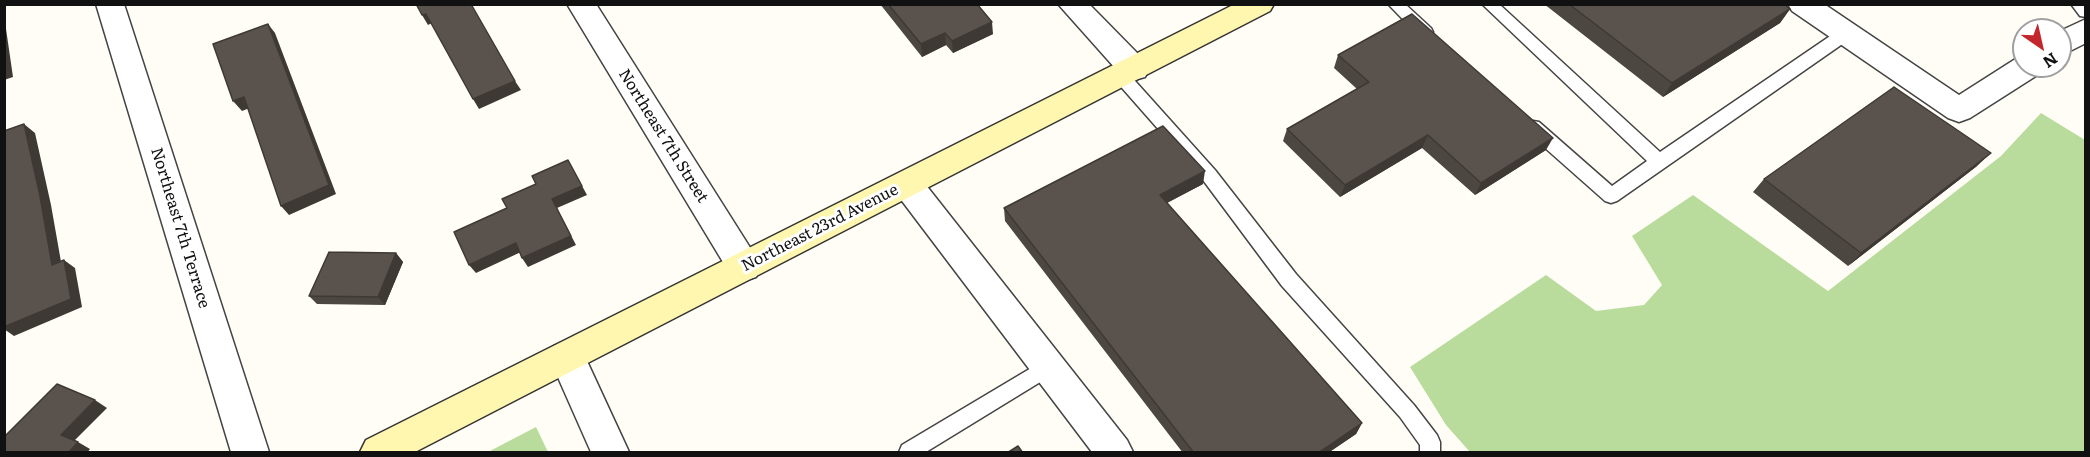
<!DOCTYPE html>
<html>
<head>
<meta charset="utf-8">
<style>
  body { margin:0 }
  #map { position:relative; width:2090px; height:457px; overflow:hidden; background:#fffdf5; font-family:Literata,serif }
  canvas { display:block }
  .frame { position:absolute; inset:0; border:6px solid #111; pointer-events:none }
  .north { position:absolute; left:2012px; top:18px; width:60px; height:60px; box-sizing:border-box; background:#fff; border:2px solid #a0a0a0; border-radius:50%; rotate:146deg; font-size:16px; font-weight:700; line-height:24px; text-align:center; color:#111 }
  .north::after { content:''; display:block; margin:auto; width:21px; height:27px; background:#c4262e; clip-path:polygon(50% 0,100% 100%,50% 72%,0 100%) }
</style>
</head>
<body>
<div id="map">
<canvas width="2090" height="457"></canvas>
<div class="frame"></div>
<div class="north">N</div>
</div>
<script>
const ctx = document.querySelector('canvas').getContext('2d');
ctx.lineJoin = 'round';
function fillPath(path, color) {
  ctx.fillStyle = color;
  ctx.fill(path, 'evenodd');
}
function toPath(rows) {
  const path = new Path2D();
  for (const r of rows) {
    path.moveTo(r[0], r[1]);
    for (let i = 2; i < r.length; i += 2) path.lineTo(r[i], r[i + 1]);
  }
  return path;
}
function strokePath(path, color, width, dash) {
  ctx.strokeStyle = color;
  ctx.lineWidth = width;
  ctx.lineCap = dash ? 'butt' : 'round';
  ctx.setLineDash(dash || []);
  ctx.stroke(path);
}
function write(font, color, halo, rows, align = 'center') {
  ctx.font = font + ' Literata,serif';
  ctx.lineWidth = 6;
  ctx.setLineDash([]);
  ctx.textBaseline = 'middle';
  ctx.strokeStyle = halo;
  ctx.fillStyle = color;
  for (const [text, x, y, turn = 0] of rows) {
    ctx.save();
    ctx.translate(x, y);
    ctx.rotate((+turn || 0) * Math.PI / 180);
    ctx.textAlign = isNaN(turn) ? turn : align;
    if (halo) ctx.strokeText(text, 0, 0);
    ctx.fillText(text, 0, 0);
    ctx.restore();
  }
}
fillPath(toPath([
  [2041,113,2085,140,2085,452,1470,452,1446,425,1410,367,1546,275,1596,311,1644,305,1662,285,1632,236,1693,195,1828,291,2001,156],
  [536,427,548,452,488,452]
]), '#b9dc9c');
const lane = toPath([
  [1388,4,1405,4,1431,28,1433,32,1431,36,1419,36,1388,4],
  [1482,4,1499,4,1660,152,1839,30,1845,28,1851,30,1853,34,1851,38,1617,201,1611,203,1605,201,1527,132,1525,127,1527,122,1533,121,1539,122,1612,186,1647,161,1482,4],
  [2071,4,2086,4,2086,17,2080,16,2071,4],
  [1121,70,1127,72,1215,170,1296,274,1414,405,1437,435,1440,442,1440,452,1420,452,1420,445,1400,417,1282,286,1203,180,1115,80,1113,76,1115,72,1121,70],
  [1048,358,1055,361,1058,367,1055,373,926,452,899,452,902,445,1048,358]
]);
const street = toPath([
  [96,4,124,4,269,452,231,452,96,4],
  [567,4,596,4,756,257,761,267,756,277,744,281,732,277,567,4],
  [1058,4,1089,4,1145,61,1149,69,1145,77,1134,80,1123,77,1058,4],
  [1788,4,1824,4,1959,95,2017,58,2024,56,2024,66,2043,66,2039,74,1970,118,1959,122,1948,118,1792,11,1788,4],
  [2086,19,2086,43,2060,56,2060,31,2086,19],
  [907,171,918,175,1127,440,1133,452,1092,452,896,193,891,184,896,175,907,171],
  [567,341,580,346,629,452,591,452,549,357,554,346,567,341]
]);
const secondary = toPath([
  [1235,4,1274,4,1270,11,415,452,360,452,366,440,1235,4]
]);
strokePath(lane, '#444', 3);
strokePath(street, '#444', 3);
strokePath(secondary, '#333', 3);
fillPath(lane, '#fff');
fillPath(street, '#fff');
fillPath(secondary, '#fff6b0');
fillPath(toPath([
  [880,4,977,4,993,34,953,53,946,45,922,57],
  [1544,4,1784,4,1790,9,1780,23,1663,97],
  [1338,55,1546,150,1475,195,1422,148,1340,197,1283,141,1287,129,1357,89,1334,68],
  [1977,166,1848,266,1753,192,1764,179],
  [1203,184,1167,203,1362,423,1356,434,1328,453,1183,453,1005,221,1004,208],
  [396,253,403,262,385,305,317,304,309,296]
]), '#4d4742');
fillPath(toPath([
  [1790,9,1780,23,1663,97,1672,83],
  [426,14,432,23,428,25,422,15],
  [4,15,13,77,4,80],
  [992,22,993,34,953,53,952,41],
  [268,24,275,33,336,194,289,215,281,206],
  [945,33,946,45,922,57,921,44],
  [515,81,521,90,479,109,473,99],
  [244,97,252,107,242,111,233,101],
  [24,124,35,133,51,205,63,273,52,265],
  [1428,135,1422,148,1340,197,1345,185],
  [1553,138,1546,150,1475,195,1481,183],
  [1991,153,1977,166,1848,266,1861,253],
  [568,160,587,195,557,208,576,245,528,267,522,258],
  [1205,171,1203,184,1159,207,1160,195],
  [516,243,521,252,476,273,469,265],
  [396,253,403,262,385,305,378,297],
  [64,260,75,268,82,307,14,336,4,329,4,327],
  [95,400,107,408,73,442,61,435],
  [1362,423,1356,434,1328,453,1318,453],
  [78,442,90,449,87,453,68,453]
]), '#3f3936');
const building = toPath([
  [416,4,471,4,515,81,473,99,426,14,422,15,416,4],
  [888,4,977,4,992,22,952,41,945,33,921,44,888,4],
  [1569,4,1784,4,1790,9,1672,83,1569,4],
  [1412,14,1553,138,1481,183,1428,135,1345,185,1287,129,1369,82,1338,55,1412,14],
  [268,24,329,185,281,206,244,97,233,101,213,44,268,24],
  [1894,87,1991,153,1861,253,1764,179,1894,87],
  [24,124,40,196,52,265,64,260,71,299,4,327,4,131,24,124],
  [1163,126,1205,171,1160,195,1362,423,1318,453,1194,453,1004,208,1163,126],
  [568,160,582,186,552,199,571,236,522,258,516,243,469,265,454,232,507,208,502,199,536,184,532,176,568,160],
  [329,252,396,253,378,297,309,296,329,252],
  [57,384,95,400,61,435,78,442,68,453,4,453,4,437,57,384],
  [1018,446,1023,453,1007,453,1018,446]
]);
fillPath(building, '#5a524d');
strokePath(building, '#3f3936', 1.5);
write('16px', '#111', '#fff', [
  ["Northeast 7th Street",663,136,58],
  ["Northeast 7th Terrace",180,228,73],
  ["Northeast 23rd Avenue",820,228,-27]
]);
</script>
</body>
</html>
